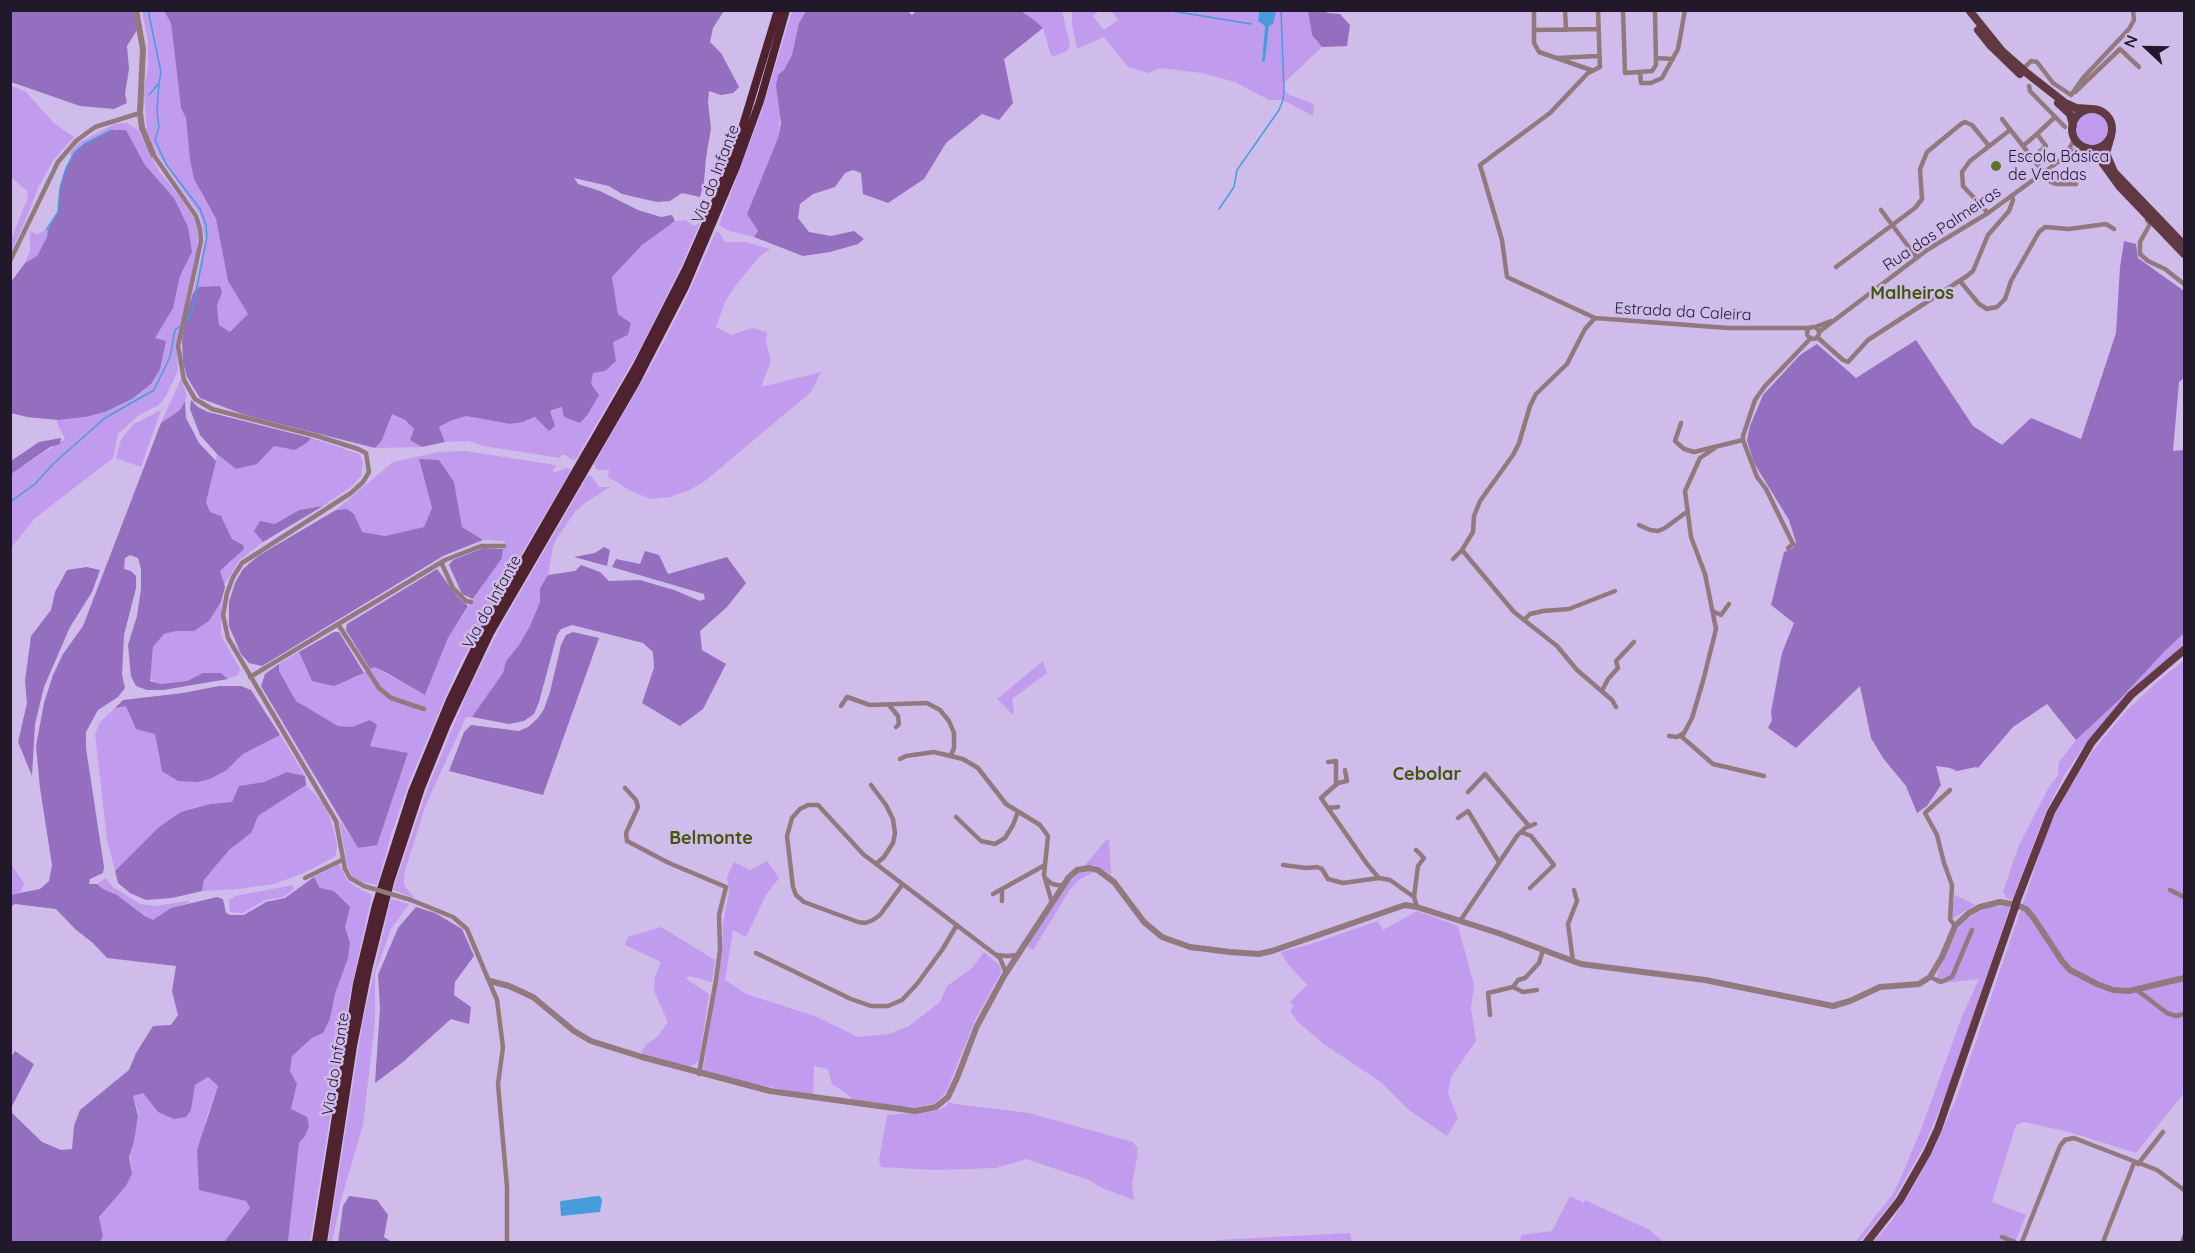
<!DOCTYPE html>
<html>
<head>
<meta charset="utf-8">
<style>
  body { margin:0 }
  #map { position:relative; width:2195px; height:1253px; overflow:hidden; background:#d0bceb; font-family:Quicksand,sans-serif }
  canvas { display:block }
  .frame { position:absolute; inset:0; border:12px solid #21192a; pointer-events:none }
  .north { position:absolute; left:2117px; top:18px; width:60px; height:60px; -webkit-text-stroke:4px #d0bceb; paint-order:stroke; rotate:292deg; font-size:16px; font-weight:700; line-height:24px; text-align:center; color:#21192a }
  .north::after { content:''; display:block; margin:auto; width:21px; height:27px; background:#21192a; clip-path:polygon(50% 0,100% 100%,50% 72%,0 100%) }
</style>
</head>
<body>
<div id="map">
<canvas width="2195" height="1253"></canvas>
<div class="frame"></div>
<div class="north">N</div>
</div>
<script>
const ctx = document.querySelector('canvas').getContext('2d');
ctx.lineJoin = 'round';
function fillPath(path, color) {
  ctx.fillStyle = color;
  ctx.fill(path, 'evenodd');
}
function toPath(rows) {
  const path = new Path2D();
  for (const r of rows) {
    if (r.length === 3) {
      path.moveTo(r[0] + r[2], r[1]);
      path.arc(r[0], r[1], r[2], 0, 2 * Math.PI);
      continue;
    }
    path.moveTo(r[0], r[1]);
    for (let i = 2; i < r.length; i += 2) path.lineTo(r[i], r[i + 1]);
  }
  return path;
}
function strokePath(path, color, width, dash) {
  ctx.strokeStyle = color;
  ctx.lineWidth = width;
  ctx.lineCap = dash ? 'butt' : 'round';
  ctx.setLineDash(dash || []);
  ctx.stroke(path);
}
function write(font, color, halo, rows, align = 'center') {
  ctx.font = font + ' Quicksand,sans-serif';
  ctx.lineWidth = 5;
  ctx.setLineDash([]);
  ctx.textBaseline = 'middle';
  ctx.strokeStyle = halo;
  ctx.fillStyle = color;
  for (const [text, x, y, turn = 0] of rows) {
    ctx.save();
    ctx.translate(x, y);
    ctx.rotate((+turn || 0) * Math.PI / 180);
    ctx.textAlign = isNaN(turn) ? turn : align;
    if (halo) ctx.strokeText(text, 0, 0);
    ctx.fillText(text, 0, 0);
    ctx.restore();
  }
}
fillPath(toPath([
  [142,11,164,11,171,23,181,108,186,118,190,160,201,193,216,219,228,281,249,315,230,332,219,325,217,305,222,293,200,287,193,293,205,239,202,223,200,215,159,156,147,132,144,92,148,66,148,41],
  [792,11,806,11,799,23,792,55,784,70,778,138,747,214,758,231,754,237,729,231,719,225,762,110],
  [1021,11,1062,11,1070,45,1067,51,1055,56,1051,55,1043,28],
  [1072,11,1099,11,1093,16,1104,30,1118,20,1111,11,1259,11,1258,16,1265,26,1262,61,1265,61,1269,26,1273,24,1276,11,1308,11,1312,35,1322,47,1284,83,1284,90,1289,95,1314,104,1313,116,1283,100,1269,100,1235,82,1202,73,1160,68,1149,73,1128,67,1104,37,1077,49,1072,24],
  [11,86,25,91,54,123,74,137,54,159,39,186,23,226,11,252,11,240,28,197,27,191,11,177],
  [2093,129,17],
  [127,123,138,130,159,171,179,196,195,220,198,232,197,251,178,337,177,357,178,371,166,396,159,405,139,415,118,434,113,458,34,519,11,548,10,474,65,439,57,423,58,420,85,417,105,412,132,399,151,384,155,338,177,292,180,276,192,252,174,198,145,165,126,130,112,130,84,144,71,159,70,152,80,142,114,124],
  [685,220,694,226,700,223,680,269,640,349,576,459,572,460,565,455,561,455,560,458,483,446,470,441,445,442,439,427,450,421,466,416,510,424,523,422,563,407,590,384,593,373,605,371,613,342,628,335,631,323,618,314,612,277,642,245,656,233,675,221],
  [48,229,47,237,37,256,25,263,30,251,30,231,37,234],
  [716,231,719,232,725,242,745,242,770,249,759,257,736,285,726,300,716,327,731,335,752,328,767,332,766,342,771,361,761,387,821,372,811,392,705,481,690,490,670,497,650,499,629,490,608,477,609,470,597,470,594,464,652,364,685,301],
  [181,379,187,396,180,410,161,423],
  [161,410,141,467,116,458,121,439,134,424],
  [392,413,405,421,414,429,410,440,422,447,375,448,382,440],
  [311,438,359,454,363,461,361,476,351,487,323,506,299,510,275,524,255,530,263,542,239,561,224,585,220,571,231,562,243,545,232,539,221,516,210,512,206,501,217,454,236,469,258,463,274,446,295,450,308,442],
  [465,451,556,465,553,471,555,472,567,468,571,470,502,587,457,670,410,780,392,832,377,885,363,882,353,877,348,868,339,819,358,848,377,844,408,754,370,746,376,725,352,727,338,726,296,701,279,671,279,664,299,652,312,681,355,678,374,667,425,695,448,638,501,558,505,541,483,540,462,527,454,482,419,459,432,508,424,527,385,536,361,532,354,514,347,509,336,510,393,462,438,452],
  [588,475,592,477,599,487,610,487,585,503,575,512,557,538,553,547,548,575,540,588,540,602,530,626,519,645,506,661,503,673,480,708,472,717,466,717,425,807,404,874,404,885,414,898,393,890,429,784,469,689,499,629],
  [221,602,221,635,240,669,238,675,228,679,221,673,203,673,187,681,161,684,150,679,153,647,164,634,176,631,194,631,209,621],
  [2184,633,2184,645,2131,691,2084,746,2064,776,2047,809,2012,900,2007,898,2003,892,2019,845,2048,789,2058,775,2059,762,2076,740,2120,699,2165,651],
  [2184,660,2184,1093,2136,1153,2069,1132,2024,1122,2016,1125,1992,1202,2026,1215,2015,1242,1873,1242,1890,1223,1910,1193,1934,1149,1958,1094,2038,859,2050,824,2069,789,2092,752,2125,712,2157,682],
  [1043,661,1047,673,1012,699,1014,711,1013,715,997,699],
  [126,705,155,734,162,771,210,779,227,770,243,754,280,735,305,776,287,772,264,782,240,786,232,802,210,804,159,827,115,871,107,840,95,734,100,722,115,708],
  [306,785,324,804,330,818,337,843,336,856,304,873,274,884,239,889,202,891,204,880,229,850,250,833,258,816],
  [1107,839,1109,840,1111,874,1095,865,1085,865],
  [767,861,779,878,766,895,746,937,733,930,725,980,746,994,815,1016,858,1037,889,1034,909,1026,940,1002,947,986,972,968,984,952,1000,966,1001,972,975,1020,946,1092,936,1103,918,1107,891,1106,851,1100,850,1096,832,1084,828,1069,814,1066,813,1095,738,1081,706,1074,703,1070,722,953,723,924,729,891,727,877,734,862,750,870],
  [10,863,24,883,21,892,11,895],
  [339,864,347,880,356,887,372,895,349,999,310,1242,288,1242,299,1142,305,1136,291,1109,297,1084,290,1071,292,1056,312,1038,323,1033,330,1019,335,994,348,958,350,943,334,892,320,888,314,877],
  [1084,870,1094,872,1080,879,1071,888,1033,950,1027,947,1064,886,1076,873],
  [106,878,113,887,140,904,156,906,188,901,189,903,171,908,153,921,117,895,103,889,97,884],
  [293,885,294,889,283,897,265,900,243,913,230,912,229,900,235,896],
  [1955,895,1975,905,1952,919,1951,909],
  [391,899,409,904,391,929,375,973,375,1022,363,1125,341,1200,332,1242,328,1242,363,1020],
  [2002,906,2010,906,1951,1082,1924,1146,1893,1201,1864,1237,1859,1242,1855,1242,1893,1194,1899,1182,1922,1127,1961,1019,1979,979,1936,984,1938,972,1956,931,1963,923,1974,914,1990,907],
  [1417,911,1458,926,1474,985,1471,1008,1476,1041,1451,1077,1448,1093,1458,1118,1447,1136,1409,1110,1382,1083,1324,1044,1298,1022,1290,1011,1294,1006,1290,1002,1307,985,1288,964,1281,952,1311,944,1378,921,1383,930],
  [661,927,715,960,712,982,689,976,686,979,709,994,699,1061,689,1067,643,1055,641,1052,647,1044,657,1037,668,1022,654,991,655,976,661,962,625,945,628,937],
  [208,1077,218,1086,205,1122,250,1208,224,1242,100,1242,103,1236,99,1217,126,1186,132,1174,130,1153,139,1115,133,1096,143,1093,158,1112,191,1110,195,1085],
  [949,1102,955,1104,1029,1113,1133,1142,1138,1149,1136,1152,1138,1153,1132,1184,1134,1200,1102,1188,1089,1180,1026,1159,996,1168,934,1170,881,1167,879,1160,887,1115,936,1111,946,1106],
  [1570,1196,1584,1203,1585,1200,1650,1230,1663,1242,1520,1242,1521,1235,1552,1231],
  [1350,1233,1352,1242,1213,1242,1216,1240]
]), '#c19bee');
fillPath(toPath([
  [906,10,912,15,917,10,1021,11,1034,20,1043,28,1004,59,1013,103,999,120,982,114,946,143,924,179,888,203,863,194,861,173,853,170,845,173,835,187,813,194,800,204,798,218,809,232,831,236,854,231,864,239,858,244,830,252,803,256,754,237,758,231,747,214,778,138,781,123,776,85,778,75,784,70,792,55,799,23,806,11],
  [10,11,133,11,137,30,127,46,129,69,125,94,127,103,114,109,80,106,11,82],
  [164,11,724,11,713,28,710,42,721,53,739,87,733,93,721,95,709,91,708,102,711,128,706,158,704,182,700,197,682,193,670,201,657,202,622,194,609,186,574,178,578,184,600,191,638,210,661,217,672,215,675,221,642,245,612,277,618,314,631,323,628,335,613,342,616,361,605,371,593,373,591,384,599,395,588,414,580,423,564,417,562,407,550,411,555,426,549,431,535,417,523,422,510,424,466,416,450,421,439,427,445,442,422,447,410,440,414,429,405,420,392,414,382,440,375,448,245,415,200,398,187,377,183,362,182,341,185,318,193,293,199,287,220,286,222,293,217,305,219,325,230,332,248,314,228,281,216,219,194,179,190,160,186,118,181,108,171,23],
  [1308,11,1327,11,1327,13,1340,14,1350,25,1347,46,1322,47,1312,35],
  [112,130,126,130,145,165,174,198,188,227,192,252,180,276,173,308,155,338,166,341,160,369,151,384,132,399,105,412,85,417,58,420,27,417,11,413,11,282,25,263,37,256,47,237,48,229,58,212,60,188,66,168,74,153,84,144],
  [2124,241,2136,244,2138,258,2184,291,2184,378,2179,382,2173,451,2184,450,2184,633,2165,651,2120,699,2076,740,2047,704,2013,727,1978,768,1976,767,1957,771,1950,768,1936,766,1941,785,1927,806,1917,813,1906,786,1883,758,1871,738,1860,686,1796,748,1768,728,1772,720,1771,712,1782,653,1794,623,1771,605,1784,552,1793,548,1796,542,1789,520,1754,463,1747,440,1750,426,1763,395,1800,355,1817,344,1856,378,1916,340,1973,426,2002,445,2031,418,2081,439,2116,333,2120,267],
  [191,400,198,407,208,412,311,438,308,442,295,450,274,446,257,464,236,469,217,454,200,435,190,409],
  [185,401,186,418,199,443,216,461,206,502,210,512,221,516,232,539,243,545,244,549,220,571,225,587,221,602,209,621,194,631,176,631,164,634,153,647,150,681,161,684,187,681,203,673,221,673,228,679,163,690,147,690,136,686,131,676,128,645,137,616,141,589,141,569,138,558,130,555,125,558,124,569,131,571,136,576,136,588,124,635,122,675,125,688,118,697,98,710,86,732,86,748,104,867,103,873,90,879,89,884,97,884,103,889,117,895,145,916,153,920,171,908,217,897,223,899,226,913,230,915,244,915,266,902,285,898,314,877,320,888,334,891,350,907,345,927,350,943,348,958,335,994,330,1019,323,1033,312,1038,292,1056,290,1071,297,1084,291,1109,307,1117,309,1126,305,1136,299,1143,288,1242,224,1242,250,1208,246,1201,199,1190,197,1150,218,1086,208,1077,195,1085,191,1110,186,1117,174,1119,158,1112,143,1093,133,1096,138,1116,134,1141,129,1157,132,1174,126,1186,99,1217,103,1236,100,1242,11,1242,11,1112,42,1142,61,1150,72,1149,74,1126,80,1110,129,1070,136,1053,153,1026,171,1025,178,1015,172,991,176,966,107,958,93,943,75,929,56,909,15,904,11,906,10,895,40,889,49,881,52,865,40,788,36,746,44,703,53,675,63,654,83,626,161,423,180,410],
  [61,438,60,444,50,447,11,474,11,461,39,442],
  [419,459,439,460,454,482,462,527,483,540,443,556,262,666,249,663,241,654,229,626,229,602,235,583,243,569,258,556,336,510,347,509,354,514,362,532,385,536,424,527,432,508],
  [323,506,263,542,254,531,260,521,275,524,299,510],
  [604,547,610,550,607,566,574,557,595,553],
  [483,548,503,549,502,558,473,599,462,594,449,565,453,560],
  [645,551,659,555,668,574,727,557,746,583,727,607,700,631,702,650,726,664,703,709,680,726,642,703,654,668,653,652,643,643,572,625,561,629,557,635,539,702,534,714,524,721,509,724,472,717,503,673,506,661,519,645,530,626,540,602,540,588,548,575,575,571,581,565,600,572,609,581,640,580,674,590,700,601,705,599,704,594,612,567,616,559,640,564],
  [87,567,100,570,92,592,70,627,44,687,35,724,32,776,18,742,27,703,25,681,31,636,51,610,55,592,67,570],
  [437,569,457,596,468,606,448,638,425,695,385,672,374,667,370,669,346,630,347,624],
  [334,632,339,632,364,673,334,686,312,681,299,652],
  [573,632,599,638,543,795,449,771,464,732,471,725,519,731,528,727,538,718,544,709,550,692,561,645,566,635],
  [279,664,279,671,296,701,338,726,352,727,370,720,377,725,370,746,408,753,377,845,358,848,261,686,265,674],
  [219,686,241,686,251,690,280,735,243,754,227,770,210,779,198,782,178,781,162,771,155,734,136,729,126,706,115,708,123,700,183,693],
  [287,772,305,776,306,785,258,816,251,833,229,850,204,880,202,891,172,898,146,900,130,893,118,883,115,871,159,827,181,812,210,804,232,802,239,786,264,782],
  [416,907,435,913,462,929,474,956,455,982,454,995,471,1007,469,1024,451,1019,403,1062,375,1083,380,1008,378,975,398,928],
  [15,1051,34,1064,11,1108,11,1057],
  [349,1196,377,1200,388,1215,384,1237,392,1242,338,1242,343,1206]
]), '#946ebf');
fillPath(toPath([
  [1259,11,1276,11,1276,12,1273,24,1269,26,1265,61,1262,62,1265,26,1258,21],
  [597,1196,600,1196,602,1200,600,1212,561,1216,560,1202,561,1201]
]), '#479cdc');
strokePath(toPath([
  [148,10,161,72,159,83,149,95],
  [1166,10,1251,24],
  [159,83,157,111,159,127,155,140,166,164,200,209,206,225,207,237,193,307,189,318,186,321],
  [1219,209,1234,187,1237,170,1279,110,1283,100,1284,90,1281,10],
  [46,230,58,212,60,188,66,168,74,153,84,144,112,130],
  [10,502,35,484,54,463,105,418,154,390,170,357,175,330,180,326]
]), '#479cdc', 1.5);
strokePath(toPath([
  [1534,10,1534,43,1539,52,1591,70],
  [1565,10,1566,30],
  [1623,10,1625,73,1652,71,1656,65,1655,10],
  [1534,30,1597,29],
  [1557,58,1598,56],
  [1656,58,1673,59],
  [2025,67,2031,61,2037,62,2053,83,2071,95,2083,78,2129,29,2134,20,2133,10],
  [1640,72,1641,83,1651,83,1662,78,1678,49,1685,10],
  [2029,86,2030,91,2065,127],
  [2075,92,2120,49,2139,67],
  [2002,119,2051,182,2057,184,2076,184],
  [2037,134,2055,117],
  [2023,146,2037,134,2046,146,2032,158],
  [2068,151,2075,138],
  [153,154,196,216,200,229,201,241,178,346,184,380,195,399,212,409,317,436,358,449,366,453,369,472,363,482,351,493,242,563,233,577,227,593,223,615,228,638,336,821,345,869,350,878,364,886],
  [1881,210,1917,258],
  [1988,213,1963,186,1962,172,1970,161,2010,130],
  [2147,220,2150,224,2140,242,2140,254,2148,261,2165,269,2184,284],
  [10,261,58,162,76,141,95,127,140,113],
  [1836,267,1915,208,1922,199,1920,169,1927,152,1961,124,1965,122,1972,125,1989,146],
  [1960,281,1979,304,1987,309,1997,307,2005,299,2011,281,2039,232,2045,227,2069,229,2106,224,2114,229],
  [1595,318,1507,277,1502,240,1480,165,1550,113,1588,73,1600,67,1598,10],
  [1815,327,1831,321],
  [1813,333,6],
  [1819,332,1927,250,1988,213,2073,151,2085,147],
  [1817,337,1843,360,1848,362,1868,340,1967,276,1973,271,1988,235,2009,211,2013,200,2012,196],
  [1681,423,1675,441,1684,449,1694,452,1743,440,1743,436,1755,400,1765,386,1811,338],
  [1743,440,1757,477,1766,489,1793,544,1788,548],
  [1715,448,1700,458,1685,491,1691,537,1705,574,1716,629,1703,681,1692,718,1682,737,1713,764,1764,776],
  [1639,525,1650,530,1658,531,1665,528,1688,511],
  [1462,550,1473,532,1474,516,1480,501,1513,455,1519,443,1530,406,1536,394,1567,364,1585,329,1595,318,1728,328,1810,328],
  [1453,559,1462,550,1514,612,1557,646,1577,670,1612,700,1616,707],
  [441,562,453,588,466,601,471,602],
  [1712,611,1721,615,1729,604],
  [1525,619,1530,614,1543,611,1569,609,1615,591],
  [338,624,379,688,391,698,424,709],
  [250,677,445,560,481,546,504,546],
  [1602,691,1608,679,1618,668,1616,661,1634,642],
  [889,705,898,716,899,724,896,727],
  [841,706,847,697,870,705,927,703,940,710,949,721,954,733,954,748,951,755],
  [1669,736,1677,737,1684,733],
  [900,759,906,756,934,752,963,759,978,768,1006,804,1040,825,1048,836,1044,875,1052,903],
  [1328,762,1336,761,1336,785],
  [1345,770,1347,781,1338,783,1321,798,1367,864,1379,878,1390,880,1414,897,1417,907],
  [871,785,886,805,893,819,895,833,893,843,884,857,876,864],
  [625,788,636,800,638,807,626,833,627,841,669,863,726,887,719,915,720,950,716,980,699,1074],
  [1950,790,1925,813,1937,835,1944,863,1952,885,1950,919,1955,926],
  [1468,792,1485,774,1529,826],
  [1328,808,1338,807],
  [956,817,981,841,995,844,1005,838,1013,825,1018,812],
  [1458,818,1468,811,1499,862],
  [1521,832,1531,836,1554,865,1530,888],
  [1283,865,1306,868,1317,867,1322,869,1328,879,1343,883,1379,878],
  [305,878,342,860],
  [1045,878,1052,884,1063,886],
  [902,885,880,915,873,920,865,923,858,922,804,902,796,895,793,887,787,836,792,818,800,809,808,805,818,805,863,854,1000,958,1006,973],
  [1002,889,1002,901],
  [2170,890,2184,897],
  [993,894,1045,865],
  [1414,897,1418,866,1424,858,1416,850],
  [411,900,453,917,467,929,497,1000,503,1047,498,1084,507,1187,507,1242],
  [1460,921,1517,836,1525,828,1535,824],
  [756,953,851,999,871,1006,888,1006,902,1000,917,984,942,950,957,925],
  [997,955,1007,956,1018,955],
  [1573,961,1568,924,1577,901,1574,890],
  [1930,977,1941,982,1952,977,1972,930],
  [1513,987,1523,992,1537,990],
  [2137,990,2167,1013,2176,1016,2184,1014],
  [1490,1015,1488,993,1513,987,1518,980,1525,978,1539,963,1543,950],
  [2138,1164,2163,1132],
  [2002,1237,2015,1242],
  [2022,1242,2060,1146,2065,1140,2074,1138,2157,1170,2184,1190],
  [2103,1242,2134,1163],
  [2182,1242,2184,1237]
]), '#91797e', 4.5);
strokePath(toPath([
  [136,10,143,49,140,113,142,128,153,154],
  [490,981,509,986,533,997,574,1031,591,1041,642,1057,770,1091,915,1111,936,1107,948,1097,957,1078,977,1026,1004,976,1069,877,1077,870,1089,868,1098,870,1114,882,1144,922,1162,937,1190,947,1230,952,1259,954,1272,951,1405,905,1417,907,1498,933,1581,964,1705,980,1833,1006,1850,1001,1880,987,1919,984,1930,977,1942,957,1955,926,1969,913,1980,907,2000,902,2017,905,2026,909,2033,917,2062,961,2070,970,2097,984,2113,990,2129,991,2184,978]
]), '#91797e', 6);
strokePath(toPath([
  [1969,10,2002,51,2028,74,2065,103,2076,108,2091,109],
  [1978,30,1990,45,2020,74],
  [2058,103,2070,114,2073,125],
  [2092,129,20],
  [2111,136,2106,153,2114,172,2184,245],
  [2087,148,2096,154,2119,186,2184,254],
  [2017,900,2051,812,2091,743,2131,695,2184,650],
  [1867,1242,1900,1200,1927,1153,1938,1129,2015,907]
]), '#613943', 8);
strokePath(toPath([
  [316,1242,357,984,376,905,412,792,450,700,485,628,636,367,686,269,714,205,741,132,778,10],
  [323,1242,353,1046,368,970,390,882,421,788,447,724,490,633,635,384,685,287,736,167,760,101,786,10]
]), '#4f222f', 8);
strokePath(toPath([
  [364,886,411,900]
]), '#91797e', 4.5);
strokePath(toPath([
  [2015,907,2017,900]
]), '#613943', 8);
for (const [x, y, r, color] of [
  [1996,166,6,"#5d7426"]
]) {
  const dot = new Path2D();
  dot.arc(x, y, r, 0, 2 * Math.PI);
  ctx.fillStyle = color;
  ctx.fill(dot);
  strokePath(dot, '#d0bceb', 2);
}
write('16px', '#21192a', '#d0bceb', [
  ["Escola Básica",2008,157],
  ["de Vendas",2008,175]
], 'left');
write('16px', '#21192a', '#d0bceb', [
  ["Via do Infante",716,174,-69],
  ["Rua das Palmeiras",1942,229,-34],
  ["Estrada da Caleira",1683,312,3],
  ["Via do Infante",492,602,-61],
  ["Via do Infante",336,1064,-81]
]);
write('bold 18px', '#425609', '#d0bceb', [
  ["Malheiros",1912,294],
  ["Cebolar",1427,775],
  ["Belmonte",711,839]
]);
</script>
</body>
</html>
